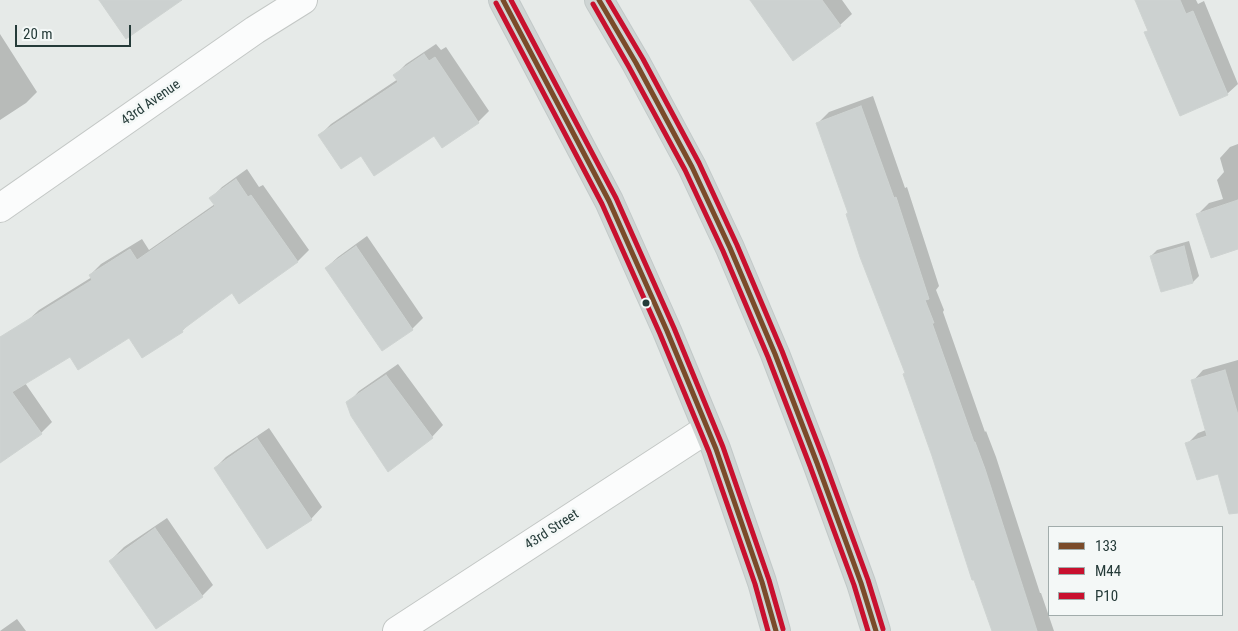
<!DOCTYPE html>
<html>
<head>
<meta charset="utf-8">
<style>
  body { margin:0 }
  #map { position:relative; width:1238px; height:631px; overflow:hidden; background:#e6eae8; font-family:"Roboto Condensed",sans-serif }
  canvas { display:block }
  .legend { position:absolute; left:1048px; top:526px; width:175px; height:90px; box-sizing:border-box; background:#f4f8f7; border:1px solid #a1acab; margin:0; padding:6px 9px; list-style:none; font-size:15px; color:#253b39 }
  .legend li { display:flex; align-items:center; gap:10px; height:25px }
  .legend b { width:25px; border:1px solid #a1acab }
  .scale { position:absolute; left:15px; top:25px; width:116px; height:22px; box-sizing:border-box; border:2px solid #253b39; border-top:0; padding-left:6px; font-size:15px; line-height:18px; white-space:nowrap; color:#253b39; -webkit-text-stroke:4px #f4f8f7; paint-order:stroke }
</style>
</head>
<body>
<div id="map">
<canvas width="1238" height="631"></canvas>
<ul class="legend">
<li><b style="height:6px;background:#7a4b2a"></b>133</li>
<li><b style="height:6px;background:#c8102e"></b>M44</li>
<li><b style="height:6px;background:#c8102e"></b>P10</li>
</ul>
<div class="scale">20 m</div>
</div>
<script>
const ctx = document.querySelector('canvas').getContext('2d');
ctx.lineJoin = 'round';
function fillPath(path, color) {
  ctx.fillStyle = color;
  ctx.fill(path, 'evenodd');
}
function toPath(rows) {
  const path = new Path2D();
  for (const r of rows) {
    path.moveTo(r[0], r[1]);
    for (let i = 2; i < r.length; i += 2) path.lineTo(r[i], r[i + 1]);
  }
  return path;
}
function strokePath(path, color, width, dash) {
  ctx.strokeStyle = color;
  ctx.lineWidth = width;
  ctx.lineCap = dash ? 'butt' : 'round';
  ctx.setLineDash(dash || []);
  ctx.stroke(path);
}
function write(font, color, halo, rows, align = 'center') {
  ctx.font = font + ' "Roboto Condensed",sans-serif';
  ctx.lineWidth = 5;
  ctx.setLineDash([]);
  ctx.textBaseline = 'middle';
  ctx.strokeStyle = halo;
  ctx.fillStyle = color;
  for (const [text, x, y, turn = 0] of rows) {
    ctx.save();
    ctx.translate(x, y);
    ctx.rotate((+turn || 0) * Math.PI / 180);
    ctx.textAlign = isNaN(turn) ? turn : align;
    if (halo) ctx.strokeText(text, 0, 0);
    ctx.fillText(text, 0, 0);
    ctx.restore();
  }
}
fillPath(toPath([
  [768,0,842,0,852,14,840,25],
  [1136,0,1196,0,1198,4,1204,1,1238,84,1227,94,1146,33,1149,29],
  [0,34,37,92,26,103,0,120],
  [436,44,441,50,446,47,489,111,478,122,362,154,320,135,331,124,398,79,395,75,406,64],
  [873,96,905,188,907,187,939,286,936,290,944,310,943,312,985,432,986,431,996,457,1040,593,1041,593,1054,631,993,631,906,372,818,123,829,112],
  [1238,144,1238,248,1198,214,1209,203,1223,199,1217,180,1224,172,1220,158,1230,147],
  [247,169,259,187,263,185,309,250,298,261,239,302,232,291,193,320,182,331,130,337,70,355,25,383,52,422,41,433,0,461,0,346,39,310,92,277,90,275,101,264,142,239,149,250,215,204,211,198,222,187],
  [367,236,423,318,412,329,326,268,338,257],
  [1189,241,1199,276,1193,282,1162,290,1151,256,1157,250],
  [1238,360,1238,465,1187,444,1198,433,1206,430,1193,381,1203,370],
  [398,364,443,425,432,437,388,470,348,403,359,391],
  [269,428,322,507,311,519,215,468,226,457],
  [167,518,213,585,202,596,113,558,124,547],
  [17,619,26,631,0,631]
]), '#0003');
const building = toPath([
  [99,0,182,0,126,39,99,0],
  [750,0,822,0,841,26,793,61,750,0],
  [1135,0,1180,0,1186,14,1193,11,1228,95,1180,116,1144,32,1148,31,1135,0],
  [424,54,429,61,435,57,479,123,442,148,434,136,374,176,361,156,341,169,318,135,398,82,393,75,424,54],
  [861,106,894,198,896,197,929,299,925,300,934,323,932,323,974,442,975,442,985,469,1037,631,992,631,974,580,972,580,932,456,903,374,905,373,860,257,846,214,848,213,816,123,861,106],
  [236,179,248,197,251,195,298,262,239,304,232,293,182,330,183,332,142,358,129,338,78,370,70,357,12,392,42,434,0,463,0,337,92,280,89,275,130,249,137,260,215,206,209,198,236,179],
  [1238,200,1238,249,1211,258,1196,214,1238,200],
  [356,246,413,330,382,351,325,268,356,246],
  [1184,246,1193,283,1161,292,1150,256,1184,246],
  [1225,370,1238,415,1238,513,1229,514,1218,474,1197,480,1185,443,1207,436,1191,380,1225,370],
  [386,375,433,438,388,472,351,416,346,402,386,375],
  [257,438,312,520,267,549,214,468,257,438],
  [155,528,203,597,156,629,109,561,155,528]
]);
fillPath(building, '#ccd1d0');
strokePath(building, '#ced3d1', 1);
const minor = toPath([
  [0,208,255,30,303,0],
  [397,631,707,429]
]);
const primary = toPath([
  [503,0,609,201,667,331,716,449,762,582,776,631],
  [599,0,636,63,692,167,730,248,775,354,817,463,861,583,876,631]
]);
strokePath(minor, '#c3c7c5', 30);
strokePath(primary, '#c2c9c8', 30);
strokePath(minor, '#fbfcfc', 28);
strokePath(primary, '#cfd5d4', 28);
strokePath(toPath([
  [503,0,609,201,667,331,716,449,762,582,776,631],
  [599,0,636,63,692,167,730,248,775,354,817,463,861,583,876,631]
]), '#7a4b2a', 5);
strokePath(toPath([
  [496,3,602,204,660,334,709,452,755,584,768,631],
  [593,4,629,67,685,170,723,251,768,357,810,466,854,585,868,631]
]), '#c8102e', 5);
strokePath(toPath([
  [511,0,616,198,674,328,723,447,769,580,783,629],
  [608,0,643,59,699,163,737,245,782,351,824,460,868,580,883,629]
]), '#c8102e', 5);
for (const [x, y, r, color] of [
  [646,303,4.5,"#253b39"]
]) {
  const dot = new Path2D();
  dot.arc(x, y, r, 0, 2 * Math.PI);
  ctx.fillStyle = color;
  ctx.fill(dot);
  strokePath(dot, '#f4f8f7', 2);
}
write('14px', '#253b39', '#f4f8f7', [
  ["43rd Avenue",151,103,-35],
  ["43rd Street",552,530,-33]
]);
</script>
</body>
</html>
